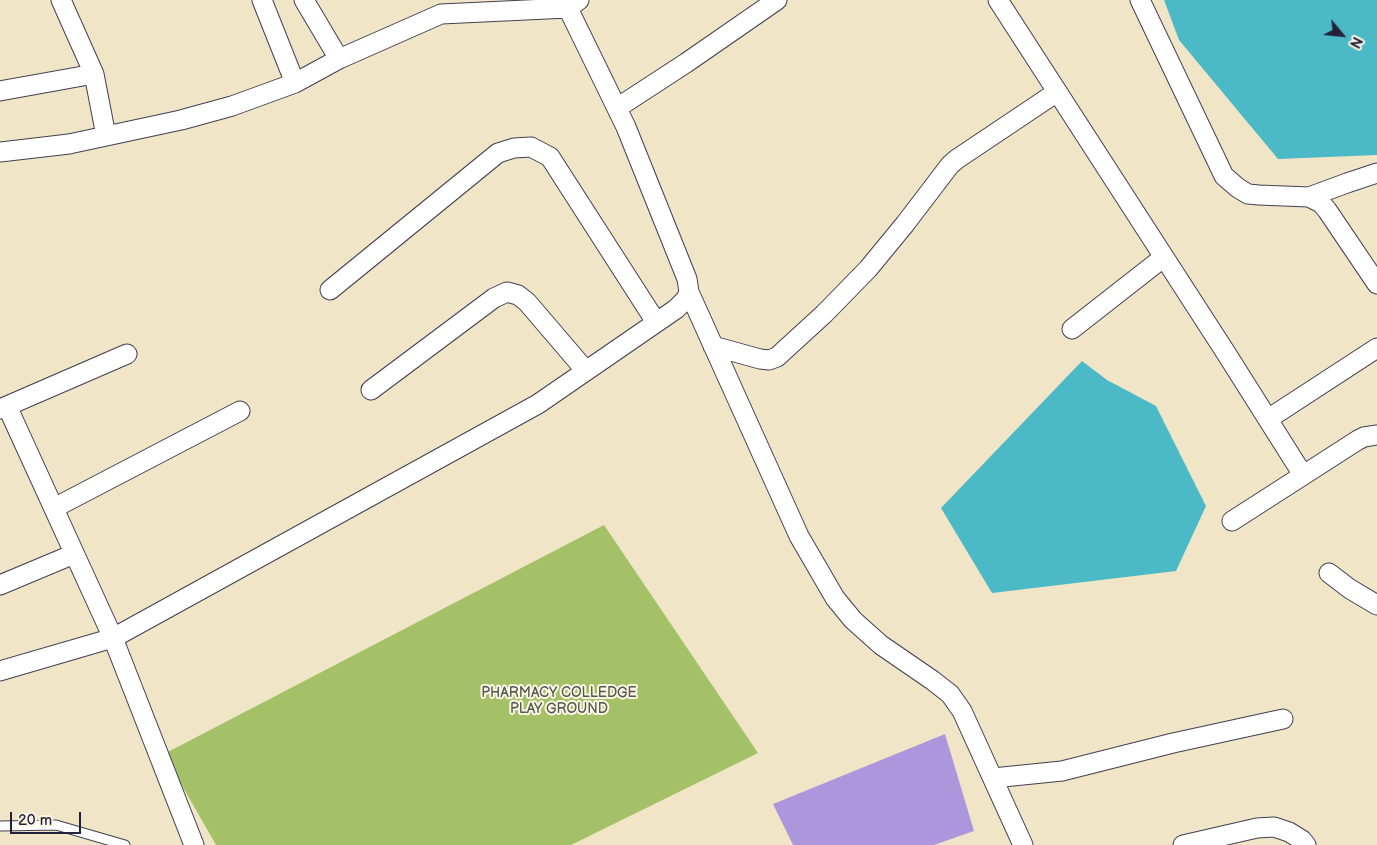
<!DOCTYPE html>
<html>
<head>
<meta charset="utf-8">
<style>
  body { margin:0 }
  #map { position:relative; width:1377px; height:845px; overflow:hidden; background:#f0e5c7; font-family:"Balsamiq Sans",sans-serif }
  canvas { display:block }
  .north { position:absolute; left:1317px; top:10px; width:50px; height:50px; -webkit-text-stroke:4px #fcf5e5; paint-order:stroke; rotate:118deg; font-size:14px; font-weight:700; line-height:20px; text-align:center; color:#22223b }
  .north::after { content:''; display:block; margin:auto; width:18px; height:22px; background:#22223b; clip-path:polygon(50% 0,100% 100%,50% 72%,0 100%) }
  .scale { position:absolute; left:10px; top:812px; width:71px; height:22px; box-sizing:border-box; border:2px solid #22223b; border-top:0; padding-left:6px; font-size:15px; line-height:18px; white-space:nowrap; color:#22223b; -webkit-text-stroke:4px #fcf5e5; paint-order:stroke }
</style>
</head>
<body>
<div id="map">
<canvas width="1377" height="845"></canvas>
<div class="north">N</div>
<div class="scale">20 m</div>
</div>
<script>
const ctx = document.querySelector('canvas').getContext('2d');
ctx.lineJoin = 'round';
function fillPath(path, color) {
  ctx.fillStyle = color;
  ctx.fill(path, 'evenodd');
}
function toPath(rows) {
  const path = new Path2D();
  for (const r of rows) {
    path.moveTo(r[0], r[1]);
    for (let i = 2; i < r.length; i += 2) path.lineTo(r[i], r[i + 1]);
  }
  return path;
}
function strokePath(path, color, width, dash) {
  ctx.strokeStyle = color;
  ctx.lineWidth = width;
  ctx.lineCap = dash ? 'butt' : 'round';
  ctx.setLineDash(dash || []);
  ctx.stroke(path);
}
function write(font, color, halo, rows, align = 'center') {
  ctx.font = font + ' "Balsamiq Sans",sans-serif';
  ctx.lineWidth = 4;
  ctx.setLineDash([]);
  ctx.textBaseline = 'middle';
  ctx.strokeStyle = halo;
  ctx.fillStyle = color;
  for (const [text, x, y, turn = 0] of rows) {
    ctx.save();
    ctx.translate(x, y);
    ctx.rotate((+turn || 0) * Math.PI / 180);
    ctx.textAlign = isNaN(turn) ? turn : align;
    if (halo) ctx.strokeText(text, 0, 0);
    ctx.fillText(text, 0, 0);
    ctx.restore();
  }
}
fillPath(toPath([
  [604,525,758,753,571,845,216,845,164,754]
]), '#a4c168');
fillPath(toPath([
  [1164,0,1377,0,1377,155,1278,159,1179,40],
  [1082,361,1107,380,1156,406,1206,506,1176,571,992,593,941,508]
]), '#4cbac6');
fillPath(toPath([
  [945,734,974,831,934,845,793,845,773,804]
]), '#ad97dc');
const service = toPath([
  [0,826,56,825,125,845]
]);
const minor = toPath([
  [61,0,94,74,106,136],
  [262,0,295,83],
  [304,0,339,59],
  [998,0,1226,353,1303,475],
  [1140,0,1224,176,1238,188,1248,194,1259,195,1309,197,1321,203,1327,210,1377,284],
  [0,91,94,74],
  [617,108,686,63,777,0],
  [0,152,69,144,181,120,232,106,295,83,339,59,441,14,568,8,579,0],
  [1309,197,1347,183,1377,173],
  [330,290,498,153,514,148,531,147,550,157,656,322],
  [689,292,799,536,835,598,853,620,881,645,932,680,950,694,962,711,1023,845],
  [1072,329,1164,257],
  [713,346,760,359,769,360,777,357,824,314,868,269,905,224,950,165,957,159,1057,92],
  [371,390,494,298,507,292,518,295,527,302,586,371],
  [7,406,113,638,194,845],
  [0,409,127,354],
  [1268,419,1377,348],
  [54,508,240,411],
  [1232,521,1358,440,1364,437,1377,435],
  [1329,573,1350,589,1377,605],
  [0,585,74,554],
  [0,671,113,638,538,404,676,309,686,299,689,292,687,279,626,127,564,0],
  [993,778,1062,771,1173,743,1283,719],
  [1183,845,1257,828,1274,827,1289,832,1302,840,1306,845]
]);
strokePath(service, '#413f50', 11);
strokePath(minor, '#413f50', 21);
strokePath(service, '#fff', 9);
strokePath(minor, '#fff', 19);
write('14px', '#505a4b', '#fcf5e5', [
  ["PHARMACY COLLEDGE",559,693],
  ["PLAY GROUND",559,709]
]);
</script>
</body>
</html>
